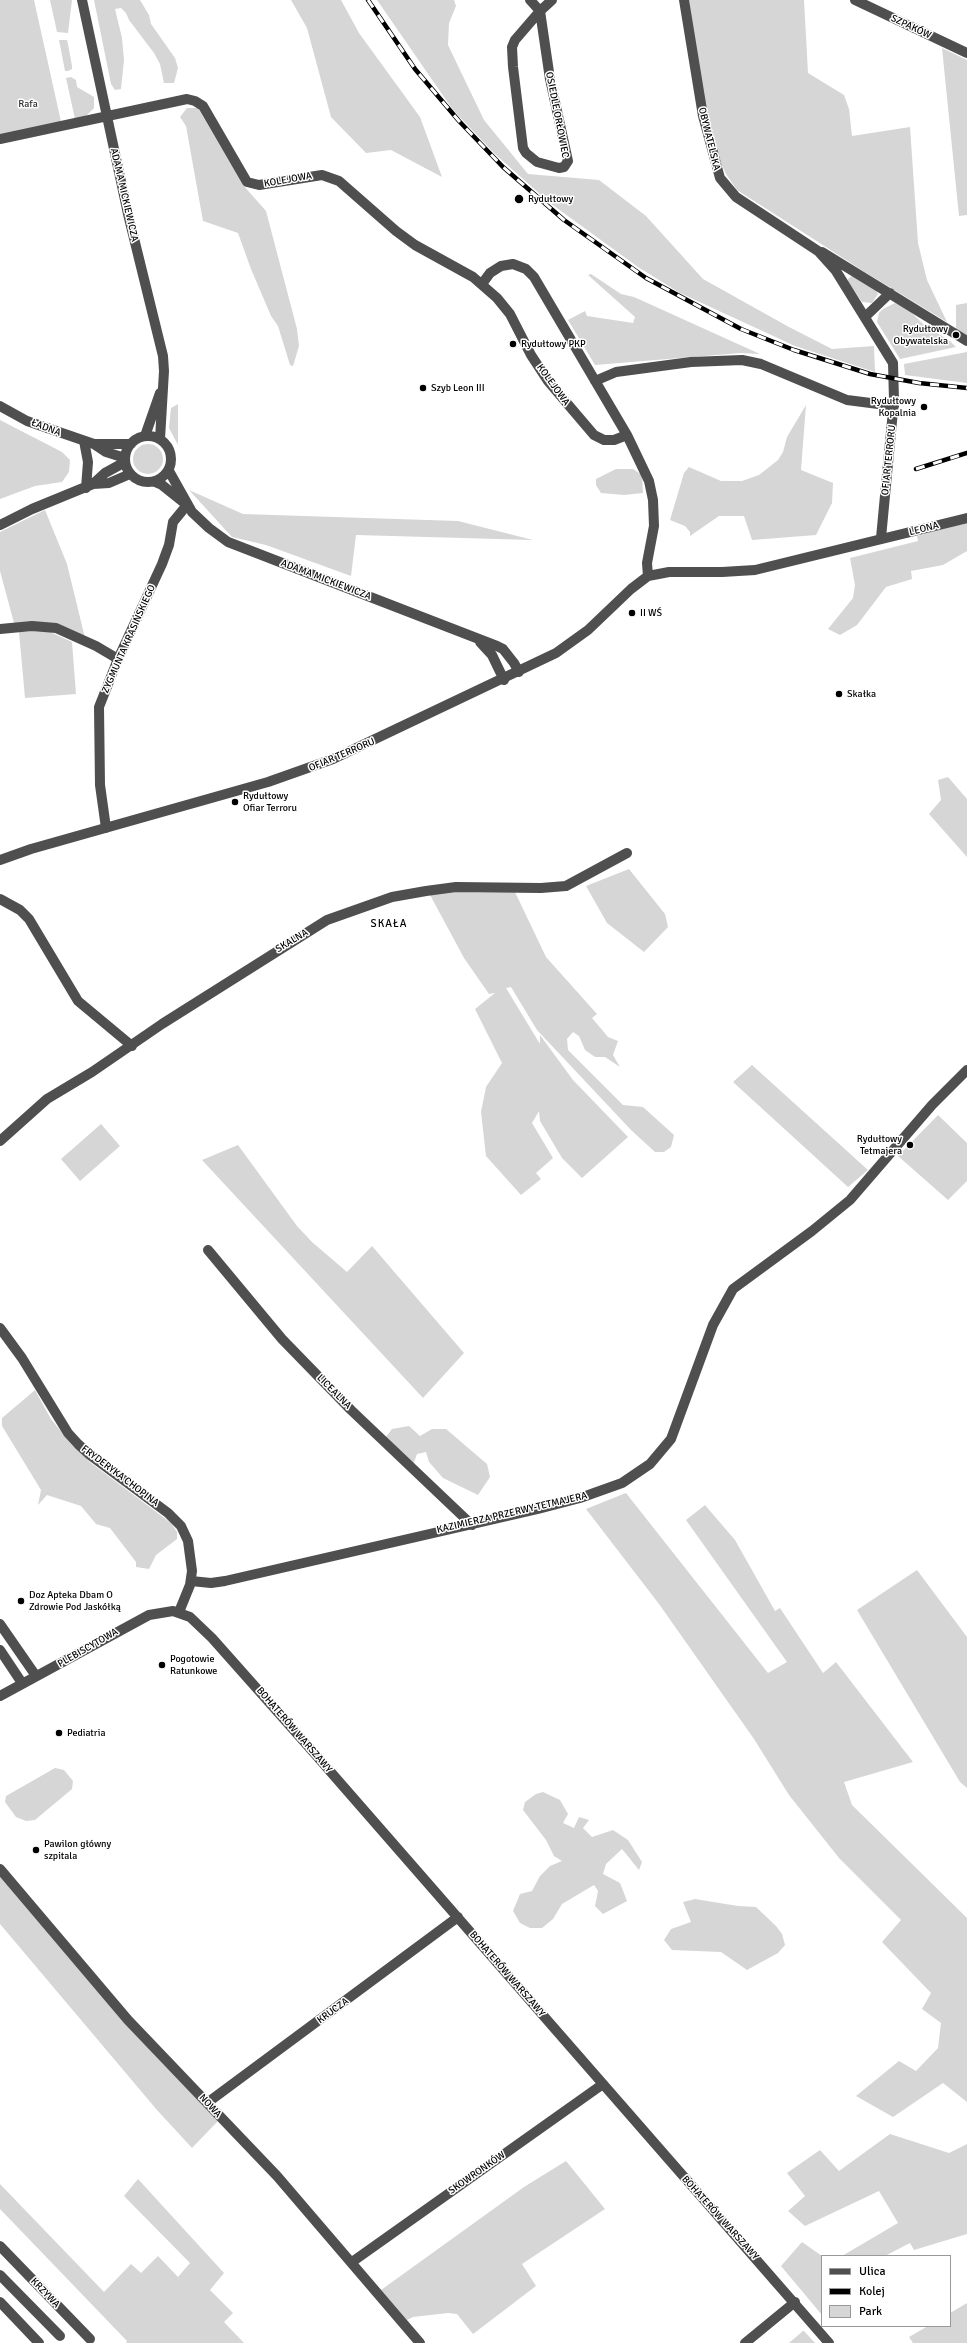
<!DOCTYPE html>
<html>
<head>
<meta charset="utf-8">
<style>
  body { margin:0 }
  #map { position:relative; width:967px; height:2343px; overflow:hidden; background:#fff; font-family:Signika,sans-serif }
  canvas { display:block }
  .legend { position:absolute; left:821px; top:2255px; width:130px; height:72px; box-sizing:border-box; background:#fff; border:1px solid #999; margin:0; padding:5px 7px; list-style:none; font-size:12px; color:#000 }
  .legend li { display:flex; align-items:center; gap:8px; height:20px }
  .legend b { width:20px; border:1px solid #999 }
</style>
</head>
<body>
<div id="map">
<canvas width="967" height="2343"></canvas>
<ul class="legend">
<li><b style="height:5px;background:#4f4f4f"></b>Ulica</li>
<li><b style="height:5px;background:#000"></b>Kolej</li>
<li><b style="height:11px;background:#d6d6d6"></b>Park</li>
</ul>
</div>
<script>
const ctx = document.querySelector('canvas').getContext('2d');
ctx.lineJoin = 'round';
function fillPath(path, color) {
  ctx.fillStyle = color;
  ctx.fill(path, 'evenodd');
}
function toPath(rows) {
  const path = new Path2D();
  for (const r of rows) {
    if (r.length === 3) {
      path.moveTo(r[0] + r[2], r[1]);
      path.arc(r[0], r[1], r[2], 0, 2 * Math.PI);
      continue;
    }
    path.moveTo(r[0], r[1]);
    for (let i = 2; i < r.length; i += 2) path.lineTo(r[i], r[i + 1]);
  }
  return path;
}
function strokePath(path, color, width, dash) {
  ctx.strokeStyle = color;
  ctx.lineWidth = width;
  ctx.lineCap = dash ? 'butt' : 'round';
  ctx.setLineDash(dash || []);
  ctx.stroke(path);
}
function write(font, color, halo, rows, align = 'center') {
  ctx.font = font + ' Signika,sans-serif';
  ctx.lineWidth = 3;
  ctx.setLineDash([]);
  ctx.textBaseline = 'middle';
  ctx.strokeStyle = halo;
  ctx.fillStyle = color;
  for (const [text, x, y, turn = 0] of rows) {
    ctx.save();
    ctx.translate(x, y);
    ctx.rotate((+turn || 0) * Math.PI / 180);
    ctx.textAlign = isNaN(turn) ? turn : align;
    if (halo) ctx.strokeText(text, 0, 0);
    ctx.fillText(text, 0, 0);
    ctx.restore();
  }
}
fillPath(toPath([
  [0,0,34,0,62,126,0,139],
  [50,0,72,0,68,33,57,32],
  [94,0,140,0,149,15,151,24,175,58,178,68,174,83,164,83,160,64,154,53,129,20,126,13,121,8,115,9,122,38,124,60,121,89,115,90,111,84],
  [291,0,341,0,359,33,420,117,442,177,391,150,366,153,331,117,307,28],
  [377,0,454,0,456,6,449,23,448,45,484,120,528,174,599,180,646,216,703,279,789,327,832,349,874,346,875,372,795,346,680,293,638,267,550,203,495,154,453,110],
  [689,0,804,0,808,73,844,95,849,109,852,136,910,127,918,243,927,280,947,322,868,274,737,190,726,174,717,154,698,70],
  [59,40,67,40,68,44,72,66,72,69,68,71,65,71],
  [942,48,967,60,967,215,959,216],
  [71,77,76,80,77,87,94,97,94,108,85,117,75,119,66,78],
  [187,108,198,108,243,185,266,211,297,329,299,346,293,366,290,365,278,326,271,316,251,269,238,233,203,221,186,126,180,117],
  [591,274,621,294,634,297,760,354,741,353,595,365,568,320,585,311,587,316,633,323,635,317,588,275],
  [853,275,876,290,878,294,872,303,862,302,848,282,848,279],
  [895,303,908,309,924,325,950,341,956,347,900,359,877,322,879,313,883,309],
  [967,303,967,341,956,335,956,305],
  [967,352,967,383,905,375,904,364],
  [178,404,178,445,169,428,171,408],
  [806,405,801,470,833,483,832,503,816,535,752,540,744,516,719,516,690,536,690,532,685,526,670,520,684,473,689,467,721,481,742,481,759,475,778,460,783,452,787,437],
  [0,420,62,452,70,460,69,472,62,482,35,486,0,499],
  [148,459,15],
  [616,469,633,469,642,475,643,493,624,495,601,493,596,485,596,479],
  [189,490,243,514,458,521,533,540,356,535,351,576,266,545,232,537],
  [45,510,67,564,85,638,14,623,0,571,0,532],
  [967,522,967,551,943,565,911,571,912,579,886,587,857,625,840,635,828,629,853,598,855,585,850,558,918,541,917,536],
  [46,630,72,642,76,694,25,698,19,632],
  [948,777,967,799,967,857,929,814,941,800,938,780],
  [629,869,665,914,668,927,644,952,607,923,586,886],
  [514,890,546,957,597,1014,592,1018,608,1037,618,1041,613,1055,620,1067,605,1057,595,1057,585,1050,579,1036,573,1032,567,1039,568,1050,623,1105,643,1107,674,1135,671,1147,664,1152,655,1152,631,1130,537,1030,511,987,506,988,540,1044,540,1035,573,1080,628,1137,582,1178,562,1158,540,1121,539,1111,532,1123,553,1158,536,1173,541,1179,521,1195,486,1156,481,1112,486,1087,502,1063,475,1009,495,993,489,994,464,958,429,893],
  [752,1065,868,1170,848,1187,733,1082],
  [938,1115,967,1143,967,1181,948,1200,898,1156],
  [101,1124,120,1146,80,1181,61,1159],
  [238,1145,297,1226,312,1242,347,1272,372,1246,464,1353,423,1398,202,1160],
  [35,1390,51,1419,71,1444,91,1463,171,1523,177,1532,177,1539,156,1555,149,1569,136,1567,136,1562,110,1528,96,1524,81,1506,47,1495,38,1505,41,1490,2,1426,2,1418],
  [409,1426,420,1436,432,1429,446,1429,487,1464,490,1477,478,1495,443,1478,429,1462,426,1452,417,1454,413,1465,385,1438,392,1429],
  [626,1493,768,1673,787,1662,686,1520,705,1505,735,1540,775,1611,780,1608,823,1673,836,1662,913,1762,844,1782,852,1805,967,1918,967,2102,943,2083,893,2117,856,2096,899,2061,916,2071,938,2048,941,2023,922,2009,931,1993,882,1942,901,1920,839,1858,789,1795,754,1739,659,1604,586,1509],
  [917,1570,967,1637,967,1788,960,1782,857,1610],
  [55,1768,64,1770,73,1781,72,1789,35,1820,26,1821,16,1817,5,1802,6,1796],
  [543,1792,560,1800,568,1814,563,1823,574,1828,579,1817,589,1820,583,1828,592,1837,613,1830,628,1840,642,1862,639,1870,622,1849,606,1864,603,1874,620,1883,627,1901,603,1914,595,1906,598,1891,594,1885,562,1904,553,1919,542,1928,530,1928,520,1923,513,1911,520,1894,532,1891,540,1876,550,1866,562,1861,554,1856,546,1840,523,1810,525,1802,536,1794],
  [0,1875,218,2121,192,2148,157,2110,0,1924],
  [695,1899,738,1906,756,1907,776,1926,782,1934,785,1945,778,1953,747,1970,721,1952,672,1950,664,1940,671,1929,691,1922,683,1902],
  [890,2134,949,2153,967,2144,967,2234,914,2250,910,2243,885,2256,842,2256,898,2223,879,2191,805,2226,788,2211,805,2196,787,2173,820,2150,839,2171],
  [566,2161,605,2209,522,2264,536,2286,473,2334,457,2314,448,2313,413,2317,407,2320,381,2290,524,2187],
  [138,2179,224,2273,210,2290,233,2313,224,2322,244,2343,126,2343,127,2341,0,2209,0,2184,104,2292,131,2264,141,2273,158,2256,178,2277,190,2263,124,2196],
  [802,2242,822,2256,822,2315,781,2266],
  [967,2303,967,2343,913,2343,909,2337,928,2326,950,2326,950,2313],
  [804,2331,815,2343,789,2343,803,2331]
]), '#d6d6d6');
strokePath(toPath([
  [82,0,128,214,163,356,164,371,160,439],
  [530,0,540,11,552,0],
  [684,0,703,116,720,178,736,197,818,251,836,271,893,363,894,400,881,538],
  [855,0,967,53],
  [540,11,550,79,568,161,564,167,559,168,537,162,526,153,523,148,513,67,512,47,515,40,540,11],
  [0,139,187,99,195,101,203,106,247,182,259,185,322,175,339,181,396,231,415,245,473,277,497,298,510,314,531,355,548,381,594,435,604,440,614,440,627,435],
  [822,252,967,341],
  [482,284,490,273,501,266,513,264,526,269,534,277,627,435,649,481,653,500,654,526,647,563,648,576],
  [866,316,890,293],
  [595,381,616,372,691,362,742,360,761,364,847,400,894,406],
  [0,406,27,421,94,444,106,452,125,458],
  [148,459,23],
  [145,436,160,393],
  [84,441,88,462,86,488],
  [94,444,131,444],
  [169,471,192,512,209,528,228,542,497,646,503,649,514,663,519,672],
  [155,482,162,485,187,505],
  [93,484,105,473,125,462],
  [0,525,32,509,93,484,109,483,130,474],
  [0,629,32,626,56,628,96,646,118,659],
  [480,642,492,655,504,680],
  [106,828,100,785,99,707,118,659,162,564,169,545,173,522,187,505],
  [0,860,31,849,268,782,333,759,556,653,588,630,631,589,648,576,669,572,722,572,755,570,967,518],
  [0,899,20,910,29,919,78,1001,132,1046],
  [0,1141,47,1099,92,1072,162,1024,327,920,392,897,426,891,456,887,541,888,566,886,627,853],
  [208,1250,282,1339,351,1410,472,1525],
  [0,1328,22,1358,68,1433,78,1444,90,1455,168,1513,181,1526,188,1541,192,1571,190,1585,179,1612],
  [191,1581,211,1583,225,1581,538,1509,580,1498,622,1483,650,1464,671,1439,713,1325,733,1289,812,1231,850,1200,932,1105,967,1070],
  [0,1624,36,1676],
  [0,1650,22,1683],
  [0,1696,149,1615,173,1611,190,1617,212,1638,315,1754,829,2343],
  [0,1869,128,2020,277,2176,420,2343],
  [207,2103,458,1917],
  [0,2246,90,2339],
  [352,2262,603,2084],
  [0,2275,60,2336],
  [0,2302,39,2343],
  [745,2343,795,2302]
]), '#4f4f4f', 10);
const rail = toPath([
  [368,0,415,69,459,121,503,167,564,220,646,278,741,329,794,350,870,374,919,383,967,388],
  [916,469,967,453]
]);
strokePath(rail, '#000', 4.5);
strokePath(rail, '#fff', 3, [9]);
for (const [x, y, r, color] of [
  [519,199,5,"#000"],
  [956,335,4,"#000"],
  [513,344,4,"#000"],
  [423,388,4,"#000"],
  [924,407,4,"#000"],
  [632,613,4,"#000"],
  [839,694,4,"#000"],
  [235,802,4,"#000"],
  [910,1145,4,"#000"],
  [21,1601,4,"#000"],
  [162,1665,4,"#000"],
  [59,1733,4,"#000"],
  [36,1850,4,"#000"]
]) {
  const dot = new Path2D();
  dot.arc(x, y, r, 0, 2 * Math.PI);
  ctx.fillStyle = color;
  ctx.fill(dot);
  strokePath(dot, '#fff', 1.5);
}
write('10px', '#000', '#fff', [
  ["SZPAKÓW",911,27,25],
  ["OSIEDLE ORŁOWIEC",557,115,79],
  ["OBYWATELSKA",709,139,76],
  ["KOLEJOWA",288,180,-10],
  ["ADAMA MICKIEWICZA",124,195,77],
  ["KOLEJOWA",553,385,54],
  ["ŁADNA",46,428,21],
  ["OFIAR TERRORU",889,460,-84],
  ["LEONA",924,529,-14],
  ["ADAMA MICKIEWICZA",326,580,21],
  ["ZYGMUNTA KRASIŃSKIEGO",129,639,-66],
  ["OFIAR TERRORU",342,755,-23],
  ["SKALNA",292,941,-31],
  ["LICEALNA",334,1392,45],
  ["FRYDERYKA CHOPINA",120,1476,37],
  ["KAZIMIERZA PRZERWY-TETMAJERA",512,1513,-13],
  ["PLEBISCYTOWA",88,1648,-30],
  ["BOHATERÓW WARSZAWY",294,1730,49],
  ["BOHATERÓW WARSZAWY",507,1974,49],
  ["KRUCZA",333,2011,-36],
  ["NOWA",210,2106,47],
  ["SKOWRONKÓW",477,2173,-35],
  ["BOHATERÓW WARSZAWY",720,2218,48],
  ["KRZYWA",45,2293,46]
]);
write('10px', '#2d2d2d', '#fff', [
  ["Rafa",28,104]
]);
write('10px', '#000', '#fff', [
  ["Rydułtowy",528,199],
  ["Rydułtowy",948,329,"right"],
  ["Obywatelska",948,341,"right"],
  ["Rydułtowy PKP",521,344],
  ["Szyb Leon III",431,388],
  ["Rydułtowy",916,401,"right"],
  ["Kopalnia",916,413,"right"],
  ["II WŚ",640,613],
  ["Skałka",847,694],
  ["Rydułtowy",243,796],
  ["Ofiar Terroru",243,808],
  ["Rydułtowy",902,1139,"right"],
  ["Tetmajera",902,1151,"right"],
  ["Doz Apteka Dbam O",29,1595],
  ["Zdrowie Pod Jaskółką",29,1607],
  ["Pogotowie",170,1659],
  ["Ratunkowe",170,1671],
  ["Pediatria",67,1733],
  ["Pawilon główny",44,1844],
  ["szpitala",44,1856]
], 'left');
ctx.letterSpacing = '1px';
write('11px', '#000', '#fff', [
  ["SKAŁA",389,924]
]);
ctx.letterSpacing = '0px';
</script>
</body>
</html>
